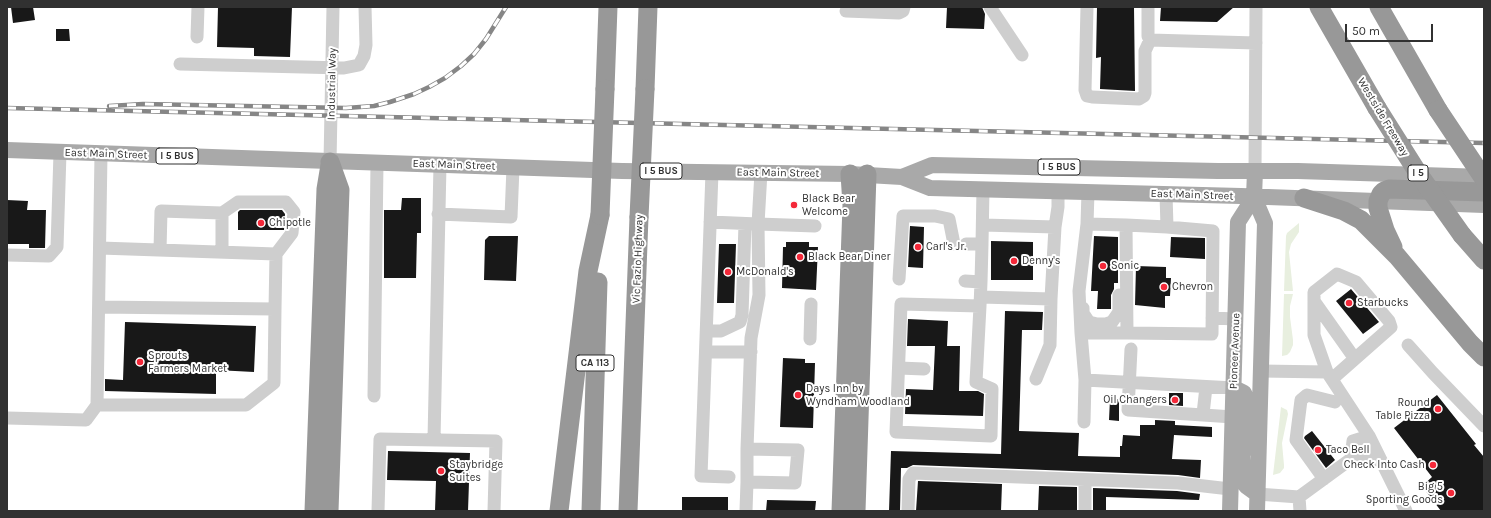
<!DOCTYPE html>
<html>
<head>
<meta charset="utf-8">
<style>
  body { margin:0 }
  #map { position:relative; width:1491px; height:518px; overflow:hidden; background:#fff; font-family:Karla,sans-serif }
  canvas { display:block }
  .frame { position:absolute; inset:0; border:8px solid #313131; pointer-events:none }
  .scale { position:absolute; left:1345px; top:24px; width:88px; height:18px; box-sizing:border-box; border:2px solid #313131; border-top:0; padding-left:5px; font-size:12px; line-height:14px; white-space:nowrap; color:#313131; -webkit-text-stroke:3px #fff; paint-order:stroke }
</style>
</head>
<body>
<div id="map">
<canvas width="1491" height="518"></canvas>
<div class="frame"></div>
<div class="scale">50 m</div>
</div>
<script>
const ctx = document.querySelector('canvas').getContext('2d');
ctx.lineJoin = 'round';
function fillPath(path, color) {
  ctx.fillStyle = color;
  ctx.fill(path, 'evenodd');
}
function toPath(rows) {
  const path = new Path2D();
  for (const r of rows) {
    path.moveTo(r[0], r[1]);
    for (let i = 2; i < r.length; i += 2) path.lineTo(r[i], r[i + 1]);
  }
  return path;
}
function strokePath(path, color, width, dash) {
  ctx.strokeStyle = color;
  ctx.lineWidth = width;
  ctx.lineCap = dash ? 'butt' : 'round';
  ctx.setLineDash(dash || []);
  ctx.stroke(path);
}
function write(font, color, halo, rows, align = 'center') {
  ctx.font = font + ' Karla,sans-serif';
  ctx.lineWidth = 4;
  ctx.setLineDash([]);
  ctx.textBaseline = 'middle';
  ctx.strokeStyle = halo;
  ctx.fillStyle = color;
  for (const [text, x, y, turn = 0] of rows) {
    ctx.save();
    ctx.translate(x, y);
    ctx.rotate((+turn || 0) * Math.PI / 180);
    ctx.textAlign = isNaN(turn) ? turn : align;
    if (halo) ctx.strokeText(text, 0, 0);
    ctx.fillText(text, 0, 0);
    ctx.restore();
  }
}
fillPath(toPath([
  [1299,223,1299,232,1291,244,1289,252,1293,291,1284,291,1286,236,1287,233],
  [1284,294,1293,294,1290,306,1290,317,1293,340,1293,345,1290,352,1287,355,1282,356],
  [1281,407,1287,410,1288,414,1282,443,1284,465,1284,468,1280,473,1273,475]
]), '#e8efdf');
fillPath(toPath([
  [11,7,33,7,35,20,13,23],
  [218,7,292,7,290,57,254,56,254,48,217,47],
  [947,7,982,7,985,14,984,29,946,28],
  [1097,7,1134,7,1135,91,1100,89,1101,57,1096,58],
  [1161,7,1234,7,1217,22,1160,21],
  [56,29,69,29,70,41,56,41],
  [402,198,421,198,421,233,417,233,416,278,384,278,384,210,401,210],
  [7,200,28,201,27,210,46,210,45,248,29,248,29,244,7,244],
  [240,210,282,210,285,214,284,230,238,230,238,212],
  [910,226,924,227,923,268,908,267],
  [489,236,518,236,516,281,484,280,485,240],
  [1094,236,1118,237,1118,283,1114,283,1114,289,1111,295,1111,309,1097,309,1098,291,1091,291],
  [1171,237,1205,238,1205,259,1170,257],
  [991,241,1033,242,1033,280,991,280],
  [786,242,809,242,809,247,818,247,816,290,782,288,783,247,786,247],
  [719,244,736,244,734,303,717,303],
  [1136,266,1166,267,1166,278,1171,278,1170,296,1165,296,1165,308,1135,305],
  [1351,289,1379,322,1363,334,1336,301],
  [1005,311,1043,312,1042,330,1022,330,1019,431,1079,433,1078,456,1120,457,1120,446,1122,446,1123,435,1140,436,1140,425,1155,425,1155,420,1175,421,1175,425,1212,427,1212,437,1174,435,1172,459,1201,460,1200,478,1178,475,913,465,907,468,901,468,900,511,889,511,891,451,1001,454],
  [908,319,948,321,947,346,960,346,959,391,978,391,984,394,983,416,905,414,906,389,933,390,935,346,907,346],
  [125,322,256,326,254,372,216,370,216,394,105,391,105,379,123,380],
  [783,358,805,359,805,363,815,363,813,428,780,427],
  [1169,393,1183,393,1183,406,1169,405],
  [1437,395,1476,444,1474,445,1484,457,1484,511,1441,511,1422,486,1432,477,1394,428],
  [1110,399,1119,399,1119,421,1109,420],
  [1312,431,1335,460,1326,468,1304,438,1305,436],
  [388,451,470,453,468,511,435,511,436,481,387,480],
  [918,481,1002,484,1001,511,916,511],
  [1039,486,1077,487,1077,511,1038,511],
  [1093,488,1177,491,1200,494,1199,500,1106,497,1106,511,1093,511],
  [682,497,728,497,728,511,682,511],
  [767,500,816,501,815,511,766,511]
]), '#181818');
strokePath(toPath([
  [990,7,1022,55],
  [1087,7,1085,90,1087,96,1092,97,1139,99,1144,96,1145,93,1145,51,1150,40],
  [1148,7,1148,36,1150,40,1256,43],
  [846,11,899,13,903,11,904,7],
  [197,37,198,7],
  [180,64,344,68,359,65,364,56,366,45,365,7],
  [330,162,333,7],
  [1255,171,1256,7],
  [712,172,701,476,729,477],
  [222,213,238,202,286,202,294,212,292,233,276,254],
  [438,214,511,217,513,167],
  [710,222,758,224,761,172],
  [1087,224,1126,225,1127,333,1081,333,1079,291,1087,224,1088,192],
  [983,225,1055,227,1058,207,1058,191],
  [1126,225,1167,227,1166,194],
  [966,244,982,244,983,189],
  [100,248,276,254,275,309],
  [160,250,161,211,222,213,222,252],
  [7,255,49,256,57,247,60,153],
  [899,279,903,216,935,216,949,219,954,244],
  [965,281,981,282,982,244],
  [981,297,1051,299,1055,227],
  [1314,301,1355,359],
  [980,306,901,304,896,432,991,436,992,389,976,382,980,306,981,282],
  [1083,308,1083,313,1089,322,1097,324,1106,324,1112,322,1119,312,1119,295],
  [1212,318,1236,319],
  [707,331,721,331,740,322,742,315,745,224],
  [1081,333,1085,380,1084,422],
  [1127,333,1212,334,1213,231,1167,227],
  [810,339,811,304],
  [1408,345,1433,373,1484,426],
  [1131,349,1128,410,1233,417],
  [706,352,751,352],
  [899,368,924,369],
  [1261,371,1327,372,1369,436],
  [1327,372,1314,335,1314,292,1337,274,1356,282,1389,321,1391,327,1332,379],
  [1036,379,1050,345,1051,299],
  [1085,380,1234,388],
  [374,396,377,163],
  [97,405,246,405,274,383,275,309,99,307],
  [1203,414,1206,387],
  [7,418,86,420,97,405,101,154],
  [434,439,440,165],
  [747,449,747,482,795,483,798,450,747,449,751,338,759,295,758,224,815,226],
  [1351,459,1380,460],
  [1324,479,1296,440,1301,400,1307,395,1335,402],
  [1257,494,1299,497],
  [378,511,380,439,496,441,494,511],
  [746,511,747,482],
  [908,511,909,479,913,473,1178,483,1230,489],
  [1085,511,1085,480],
  [1300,511,1299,497,1351,459,1353,441,1369,436,1406,511]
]), '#cecece', 13);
strokePath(toPath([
  [7,150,622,171,850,174,902,177,930,188,1241,196,1484,205],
  [1255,171,1254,197,1265,223,1257,511],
  [902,177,932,165,1218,171,1298,171,1484,177],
  [1234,388,1244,393,1246,398,1246,428,1251,440,1258,453],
  [1238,440,1242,447,1243,480,1246,486,1257,494],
  [1230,511,1238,222,1254,197]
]), '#a9a9a9', 16);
strokePath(toPath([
  [1319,7,1377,108],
  [1379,7,1438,110],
  [605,89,608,7],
  [645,89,648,7],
  [1304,198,1344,211,1361,220,1397,256,1470,343,1484,357],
  [1462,235,1484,260],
  [1393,247,1385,230,1378,208,1378,201,1381,194,1384,191,1389,189,1484,192],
  [314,511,326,189,330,165],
  [329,511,340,190,330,162],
  [559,511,588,271,600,215],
  [591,511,598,282],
  [628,511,639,217],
  [841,511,852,205,850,174],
  [856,511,867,174]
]), '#989898', 19);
const rail = toPath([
  [109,106,143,104,346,108,374,106,390,102,414,94,429,87,445,78,461,66,474,54,486,39,506,7],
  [7,108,1484,143]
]);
strokePath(rail, '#868686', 4.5);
strokePath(rail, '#fff', 3, [9]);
strokePath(toPath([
  [1377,108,1418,173,1462,235],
  [1438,110,1484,179],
  [600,215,605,89],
  [639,217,645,89]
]), '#989898', 19);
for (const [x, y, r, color] of [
  [794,205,4,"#f42839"],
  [261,223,4,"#f42839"],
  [918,247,4,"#f42839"],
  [800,257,4,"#f42839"],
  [1014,261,4,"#f42839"],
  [1103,266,4,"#f42839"],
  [728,272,4,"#f42839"],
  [1164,287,4,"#f42839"],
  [1349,303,4,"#f42839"],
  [140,362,4,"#f42839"],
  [798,395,4,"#f42839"],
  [1175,400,4,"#f42839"],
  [1438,409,4,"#f42839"],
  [1318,450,4,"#f42839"],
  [1433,465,4,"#f42839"],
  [441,471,4,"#f42839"],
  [1451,493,4,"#f42839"]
]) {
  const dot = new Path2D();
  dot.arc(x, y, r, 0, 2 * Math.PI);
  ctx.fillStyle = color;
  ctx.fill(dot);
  strokePath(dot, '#fff', 1.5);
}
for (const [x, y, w] of [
  [177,156,42],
  [1059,167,42],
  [661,171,42],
  [1418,173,20],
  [595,363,38]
]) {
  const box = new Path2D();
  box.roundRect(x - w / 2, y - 8, w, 16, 3);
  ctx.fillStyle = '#fff';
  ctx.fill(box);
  strokePath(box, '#313131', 1);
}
write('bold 10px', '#313131', null, [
  ["I 5 BUS",177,156],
  ["I 5 BUS",1059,167],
  ["I 5 BUS",661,171],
  ["I 5",1418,173],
  ["CA 113",595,363]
]);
write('11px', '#313131', '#fff', [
  ["Industrial Way",332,84,-89],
  ["Westside Freeway",1383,117,59],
  ["East Main Street",106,154,2],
  ["East Main Street",454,165,2],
  ["East Main Street",778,173,1],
  ["East Main Street",1192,195,2],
  ["Vic Fazio Highway",638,259,-88],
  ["Pioneer Avenue",1235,351,-88]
]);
write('11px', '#313131', '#fff', [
  ["Black Bear",802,199],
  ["Welcome",802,212],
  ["Chipotle",269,223],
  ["Carl's Jr.",926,247],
  ["Black Bear Diner",808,257],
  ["Denny's",1022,261],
  ["Sonic",1111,266],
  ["McDonald's",736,272],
  ["Chevron",1172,287],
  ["Starbucks",1357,303],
  ["Sprouts",148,356],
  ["Farmers Market",148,369],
  ["Days Inn by",806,389],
  ["Wyndham Woodland",806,402],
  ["Oil Changers",1167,400,"right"],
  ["Round",1430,403,"right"],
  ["Table Pizza",1430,416,"right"],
  ["Taco Bell",1326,450],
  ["Staybridge",449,465],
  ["Suites",449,478],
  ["Check Into Cash",1425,465,"right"],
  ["Big 5",1443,487,"right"],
  ["Sporting Goods",1443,500,"right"]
], 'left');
</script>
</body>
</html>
